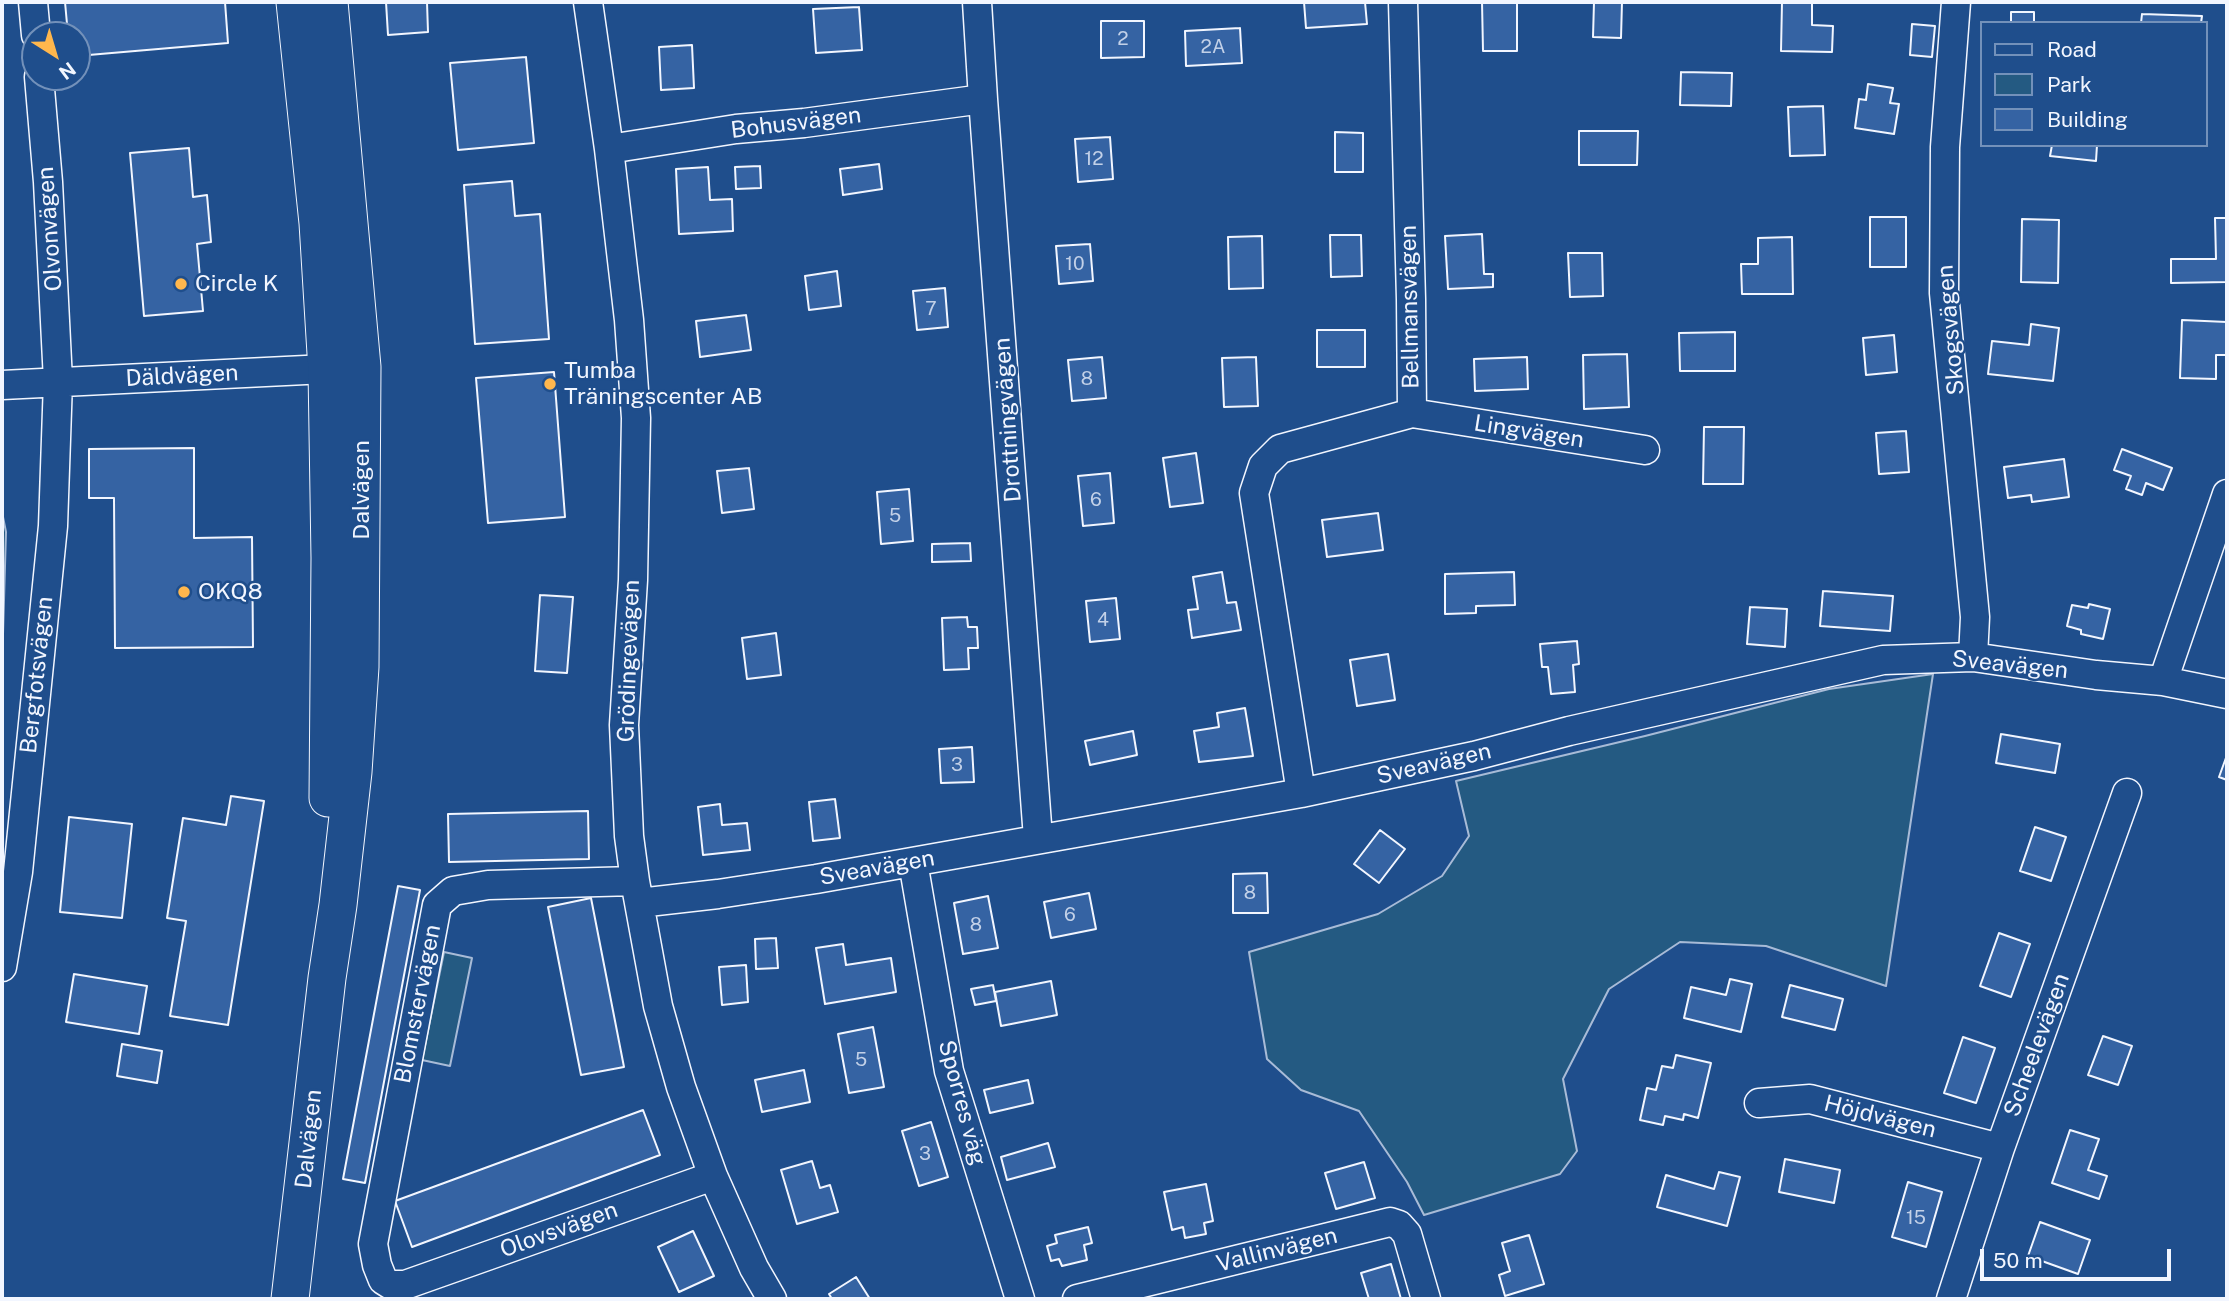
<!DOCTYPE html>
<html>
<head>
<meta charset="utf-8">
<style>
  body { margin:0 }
  #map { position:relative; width:2229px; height:1301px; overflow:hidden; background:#1f4e8c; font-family:"Public Sans",sans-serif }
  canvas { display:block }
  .frame { position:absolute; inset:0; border:4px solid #f2f6ff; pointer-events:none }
  .legend { position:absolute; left:1980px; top:21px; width:228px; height:126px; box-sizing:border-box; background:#1f4e8c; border:2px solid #7391ba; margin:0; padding:9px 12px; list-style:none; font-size:21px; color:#f2f6ff }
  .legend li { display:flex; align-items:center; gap:14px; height:35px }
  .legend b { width:35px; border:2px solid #7391ba }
  .north { position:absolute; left:21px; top:21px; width:70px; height:70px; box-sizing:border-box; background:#1f4e8c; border:2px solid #7391ba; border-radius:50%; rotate:143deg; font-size:19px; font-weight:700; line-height:28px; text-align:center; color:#f2f6ff }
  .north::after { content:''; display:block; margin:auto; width:24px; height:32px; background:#ffb74d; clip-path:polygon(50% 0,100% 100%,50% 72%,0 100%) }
  .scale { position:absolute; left:1980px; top:1249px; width:191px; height:32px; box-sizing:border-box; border:4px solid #f2f6ff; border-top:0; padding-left:9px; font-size:21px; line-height:24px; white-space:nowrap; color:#f2f6ff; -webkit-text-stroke:5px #1f4e8c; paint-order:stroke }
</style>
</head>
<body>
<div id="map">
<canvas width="2229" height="1301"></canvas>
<div class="frame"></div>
<ul class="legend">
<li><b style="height:9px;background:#1f4e8c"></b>Road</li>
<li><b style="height:19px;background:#245a82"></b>Park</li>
<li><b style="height:19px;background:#3563a3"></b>Building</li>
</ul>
<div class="north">N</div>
<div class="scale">50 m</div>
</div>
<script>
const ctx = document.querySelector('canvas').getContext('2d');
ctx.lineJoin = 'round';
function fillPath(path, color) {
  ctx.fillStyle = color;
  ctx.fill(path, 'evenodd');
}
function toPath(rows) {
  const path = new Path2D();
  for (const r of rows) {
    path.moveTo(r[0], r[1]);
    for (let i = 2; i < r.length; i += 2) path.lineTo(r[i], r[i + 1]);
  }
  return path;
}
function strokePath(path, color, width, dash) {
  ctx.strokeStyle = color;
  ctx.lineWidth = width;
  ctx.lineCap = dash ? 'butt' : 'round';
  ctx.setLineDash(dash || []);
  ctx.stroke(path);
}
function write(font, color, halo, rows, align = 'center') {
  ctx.font = font + ' "Public Sans",sans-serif';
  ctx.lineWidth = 5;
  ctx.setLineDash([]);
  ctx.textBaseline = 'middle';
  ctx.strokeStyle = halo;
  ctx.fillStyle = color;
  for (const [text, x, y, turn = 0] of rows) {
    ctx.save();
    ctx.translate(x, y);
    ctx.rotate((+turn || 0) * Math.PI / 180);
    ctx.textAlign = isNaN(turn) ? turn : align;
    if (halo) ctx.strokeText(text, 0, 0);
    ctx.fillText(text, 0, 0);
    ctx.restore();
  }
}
const green = toPath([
  [2,512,6,532,2,668,2,512],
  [1933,674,1886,986,1766,946,1680,942,1609,989,1563,1079,1577,1151,1560,1174,1424,1215,1407,1182,1359,1111,1301,1090,1267,1059,1249,952,1378,914,1442,876,1469,836,1456,781,1645,736,1829,689,1933,674],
  [444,952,472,958,450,1066,422,1060,444,952]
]);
fillPath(green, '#245a82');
strokePath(green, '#a8bbd7', 2);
const building = toPath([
  [65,2,225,2,228,43,77,56,77,35,68,35,65,2],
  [386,2,427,2,428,32,388,35,386,2],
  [1304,2,1365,2,1367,24,1306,28,1304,2],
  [1482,2,1517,2,1517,51,1483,51,1482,2],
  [1594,2,1622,2,1621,38,1593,37,1594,2],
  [1782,2,1812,2,1812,25,1833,26,1832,52,1781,51,1782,2],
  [859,7,862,50,816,53,813,9,859,7],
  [2011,12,2034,12,2034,23,2011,23,2011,12],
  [2142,14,2202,16,2201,23,2141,23,2142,14],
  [1101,21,1144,21,1144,57,1101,58,1101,21],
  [1912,24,1935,26,1932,57,1910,55,1912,24],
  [1240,28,1242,63,1186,66,1185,31,1240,28],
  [692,45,694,88,661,90,659,47,692,45],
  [526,57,534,143,458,150,450,63,526,57],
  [1681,72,1732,73,1731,106,1680,105,1681,72],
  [1868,84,1893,88,1890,103,1899,104,1894,134,1855,128,1859,99,1866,100,1868,84],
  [1823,106,1825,155,1790,156,1788,107,1823,106],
  [1579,131,1638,131,1637,165,1579,165,1579,131],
  [1335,132,1363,133,1363,172,1335,172,1335,132],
  [1110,137,1113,179,1078,182,1075,139,1110,137],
  [2052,145,2097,145,2096,161,2050,156,2052,145],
  [189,148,193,197,207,195,211,242,197,244,203,311,144,316,130,153,189,148],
  [879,164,882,189,843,195,840,169,879,164],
  [760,166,761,188,736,189,735,167,760,166],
  [708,167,710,200,732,199,733,231,679,234,676,169,708,167],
  [512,181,515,216,540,214,549,339,475,344,464,185,512,181],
  [1870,217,1906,217,1906,267,1870,267,1870,217],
  [2215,218,2227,218,2227,282,2171,283,2171,259,2216,259,2215,218],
  [2022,219,2059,220,2058,283,2021,282,2022,219],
  [1482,234,1484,274,1493,274,1493,287,1448,289,1445,236,1482,234],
  [1330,235,1361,235,1362,276,1331,277,1330,235],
  [1262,236,1263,288,1229,289,1228,237,1262,236],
  [1792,237,1793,294,1742,294,1741,264,1758,264,1758,238,1792,237],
  [1090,244,1093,281,1059,284,1056,246,1090,244],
  [1568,253,1602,253,1603,296,1570,297,1568,253],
  [837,271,841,306,809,310,805,276,837,271],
  [945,288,948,327,917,330,913,291,945,288],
  [746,315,751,350,700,357,696,321,746,315],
  [2182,320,2227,322,2227,355,2216,355,2216,379,2180,378,2182,320],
  [2031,324,2059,328,2053,381,1988,374,1992,341,2029,345,2031,324],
  [1317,330,1365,330,1365,367,1317,367,1317,330],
  [1735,332,1735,371,1680,371,1679,333,1735,332],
  [1894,335,1897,372,1866,375,1863,338,1894,335],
  [1627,354,1629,407,1584,409,1583,355,1627,354],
  [1102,357,1106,398,1072,401,1068,360,1102,357],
  [1256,357,1258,406,1224,407,1222,358,1256,357],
  [1527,357,1528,389,1475,391,1474,359,1527,357],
  [554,372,565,517,488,523,476,378,554,372],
  [1704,427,1744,427,1743,484,1703,484,1704,427],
  [1906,431,1909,472,1879,474,1876,433,1906,431],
  [194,448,194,538,252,537,253,647,115,648,114,498,89,498,89,449,194,448],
  [2122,449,2172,468,2163,490,2146,483,2142,495,2126,489,2131,476,2114,470,2122,449],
  [1196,453,1203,503,1170,507,1163,458,1196,453],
  [2064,459,2069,497,2032,502,2031,495,2008,498,2004,467,2064,459],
  [749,468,754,509,722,513,717,471,749,468],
  [1110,473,1114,523,1083,526,1078,476,1110,473],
  [909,489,913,541,881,544,877,492,909,489],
  [1378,513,1383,550,1327,557,1322,520,1378,513],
  [970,543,971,561,932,562,932,544,970,543],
  [1222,572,1227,603,1236,602,1241,630,1192,638,1188,610,1198,609,1193,577,1222,572],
  [1514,572,1515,605,1476,606,1476,613,1445,614,1445,574,1514,572],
  [1823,591,1893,596,1890,631,1820,626,1823,591],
  [540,595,573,597,567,673,535,671,540,595],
  [1116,598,1120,639,1090,642,1086,601,1116,598],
  [2089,604,2110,609,2103,639,2081,634,2081,630,2067,626,2072,605,2088,608,2089,604],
  [1750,607,1787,609,1785,647,1747,644,1750,607],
  [967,617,968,627,977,627,978,648,968,648,969,669,944,670,942,618,967,617],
  [776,633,781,675,747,679,742,638,776,633],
  [1577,641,1579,664,1573,665,1575,692,1551,694,1548,667,1542,667,1540,644,1577,641],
  [1388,654,1395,700,1357,706,1350,660,1388,654],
  [1245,708,1253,756,1199,762,1194,731,1219,727,1217,713,1245,708],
  [1133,731,1137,755,1090,765,1085,741,1133,731],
  [2001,734,2060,744,2055,773,1996,763,2001,734],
  [972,747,974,782,941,783,939,749,972,747],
  [2227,755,2227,780,2219,777,2227,755],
  [231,796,264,801,228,1025,170,1016,186,921,167,918,183,818,226,825,231,796],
  [835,799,840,838,813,841,809,802,835,799],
  [720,804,722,825,747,823,750,850,703,855,698,807,720,804],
  [588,811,589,859,449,862,448,814,588,811],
  [69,817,132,824,122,918,60,912,69,817],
  [2035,827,2066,837,2051,881,2020,871,2035,827],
  [1380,830,1405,849,1379,883,1354,864,1380,830],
  [1267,873,1268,913,1233,913,1233,874,1267,873],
  [398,886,420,890,365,1183,343,1179,398,886],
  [1089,893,1096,929,1051,938,1044,902,1089,893],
  [988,896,998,948,963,954,954,903,988,896],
  [591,898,624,1067,581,1075,548,907,591,898],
  [1999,933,2030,944,2011,997,1980,986,1999,933],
  [776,938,778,968,756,969,755,939,776,938],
  [843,944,846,965,891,958,896,992,825,1004,816,948,843,944],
  [746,965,748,1002,722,1005,719,967,746,965],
  [74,974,147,986,139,1034,66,1022,74,974],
  [1730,979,1752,984,1741,1032,1684,1018,1691,987,1726,995,1730,979],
  [1051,981,1057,1015,1001,1026,995,992,1051,981],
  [993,985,996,1001,975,1005,971,989,993,985],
  [1790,985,1843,999,1835,1030,1782,1017,1790,985],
  [873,1027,884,1087,849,1093,838,1034,873,1027],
  [2103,1036,2132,1046,2118,1085,2088,1075,2103,1036],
  [1963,1037,1995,1048,1976,1103,1944,1093,1963,1037],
  [122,1044,162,1051,157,1083,117,1076,122,1044],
  [1676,1055,1711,1063,1698,1118,1684,1114,1683,1120,1665,1116,1663,1125,1640,1120,1647,1088,1656,1090,1662,1066,1673,1068,1676,1055],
  [804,1070,810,1102,762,1112,755,1080,804,1070],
  [1028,1080,1033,1103,990,1113,984,1090,1028,1080],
  [643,1110,660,1155,412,1247,395,1201,643,1110],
  [931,1122,948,1177,919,1186,902,1131,931,1122],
  [2070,1130,2099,1139,2088,1170,2107,1176,2099,1199,2052,1183,2070,1130],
  [1048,1143,1055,1167,1007,1180,1001,1157,1048,1143],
  [1785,1159,1840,1170,1834,1203,1779,1192,1785,1159],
  [812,1161,820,1188,830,1185,838,1212,797,1224,781,1170,812,1161],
  [1364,1162,1375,1198,1336,1209,1325,1173,1364,1162],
  [1719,1172,1740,1177,1727,1226,1657,1207,1666,1175,1714,1189,1719,1172],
  [1908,1182,1942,1192,1926,1247,1892,1237,1908,1182],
  [1206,1184,1213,1221,1204,1223,1206,1234,1185,1238,1183,1227,1172,1230,1164,1192,1206,1184],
  [2040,1222,2090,1240,2078,1274,2028,1256,2040,1222],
  [1088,1227,1092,1243,1084,1245,1087,1260,1062,1266,1059,1259,1051,1261,1047,1246,1057,1243,1055,1235,1088,1227],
  [693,1231,714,1276,679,1292,658,1247,693,1231],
  [1529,1235,1544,1284,1505,1296,1499,1275,1510,1271,1502,1243,1529,1235],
  [1391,1264,1401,1299,1369,1299,1361,1273,1391,1264],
  [856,1277,870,1299,832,1299,829,1294,856,1277]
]);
fillPath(building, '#3563a3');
strokePath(building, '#f2f6ff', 2);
const minor = toPath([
  [33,2,36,35],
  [588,2,609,149,629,320,636,418,633,580,624,725,629,836,635,881,658,1006,681,1087,713,1176,754,1268,772,1299],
  [977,2,983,99,1038,838],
  [1956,2,1945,147,1944,293,1975,617,1973,657],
  [609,149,736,129,804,123,983,99],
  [2,385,346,368],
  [1412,413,1645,450],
  [2163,681,2227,494],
  [1301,793,1254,493,1263,466,1280,449,1412,413,1411,299,1403,2],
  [913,862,949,1071,1020,1299],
  [635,881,488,885,453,891,437,905,373,1244,377,1265,383,1280,391,1285,405,1285,713,1176],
  [639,903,718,894,816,879,1301,793,1474,756,1569,731,1883,660,1973,657,2096,675,2163,681,2227,694],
  [2,967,18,872,53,526,58,381,48,182,39,77],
  [1759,1103,1810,1099,2000,1148],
  [1077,1299,1390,1222,1399,1225,1407,1234,1426,1299],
  [1951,1299,2000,1148,2127,793]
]);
const major = toPath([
  [295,2,318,223,327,370,330,558,328,798],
  [290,1299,327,978,338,905,353,772,360,667,362,367,329,2]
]);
strokePath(minor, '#f2f6ff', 31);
strokePath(major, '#f2f6ff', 39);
strokePath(minor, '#1f4e8c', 28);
strokePath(major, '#1f4e8c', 37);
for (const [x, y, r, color] of [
  [181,284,7,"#ffb74d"],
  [550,384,7,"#ffb74d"],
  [184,592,7,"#ffb74d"]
]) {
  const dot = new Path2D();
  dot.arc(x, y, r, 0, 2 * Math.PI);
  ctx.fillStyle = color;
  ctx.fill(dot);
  strokePath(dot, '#1f4e8c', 2.5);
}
write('19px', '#c3d1e8', null, [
  ["2",1123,39],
  ["2A",1213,47],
  ["12",1094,159],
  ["10",1075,264],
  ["7",931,309],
  ["8",1087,379],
  ["6",1096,500],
  ["5",895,516],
  ["4",1103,620],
  ["3",957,765],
  ["8",1250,893],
  ["6",1070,915],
  ["8",976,925],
  ["5",861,1060],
  ["3",925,1154],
  ["15",1916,1218]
]);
write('23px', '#f2f6ff', '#1f4e8c', [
  ["Bohusvägen",796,123,-7],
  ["Olvonvägen",50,229,-94],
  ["Bellmansvägen",1410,307,-91],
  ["Skogsvägen",1951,330,-95],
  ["Däldvägen",182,376,-3],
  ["Drottningvägen",1008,420,-94],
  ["Lingvägen",1529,432,9],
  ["Dalvägen",362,490,-90],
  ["Grödingevägen",629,661,-88],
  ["Sveavägen",2010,665,6],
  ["Bergfotsvägen",37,675,-84],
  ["Sveavägen",1434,764,-13],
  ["Sveavägen",877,868,-10],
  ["Blomstervägen",418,1004,-79],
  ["Scheelevägen",2037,1045,-70],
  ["Sporres väg",962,1103,75],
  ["Höjdvägen",1880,1117,14],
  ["Dalvägen",309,1139,-84],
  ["Olovsvägen",559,1230,-20],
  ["Vallinvägen",1277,1250,-14]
]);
write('23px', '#f2f6ff', '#1f4e8c', [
  ["Circle K",195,284],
  ["Tumba",564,371],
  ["Träningscenter AB",564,397],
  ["OKQ8",198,592]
], 'left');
</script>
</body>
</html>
